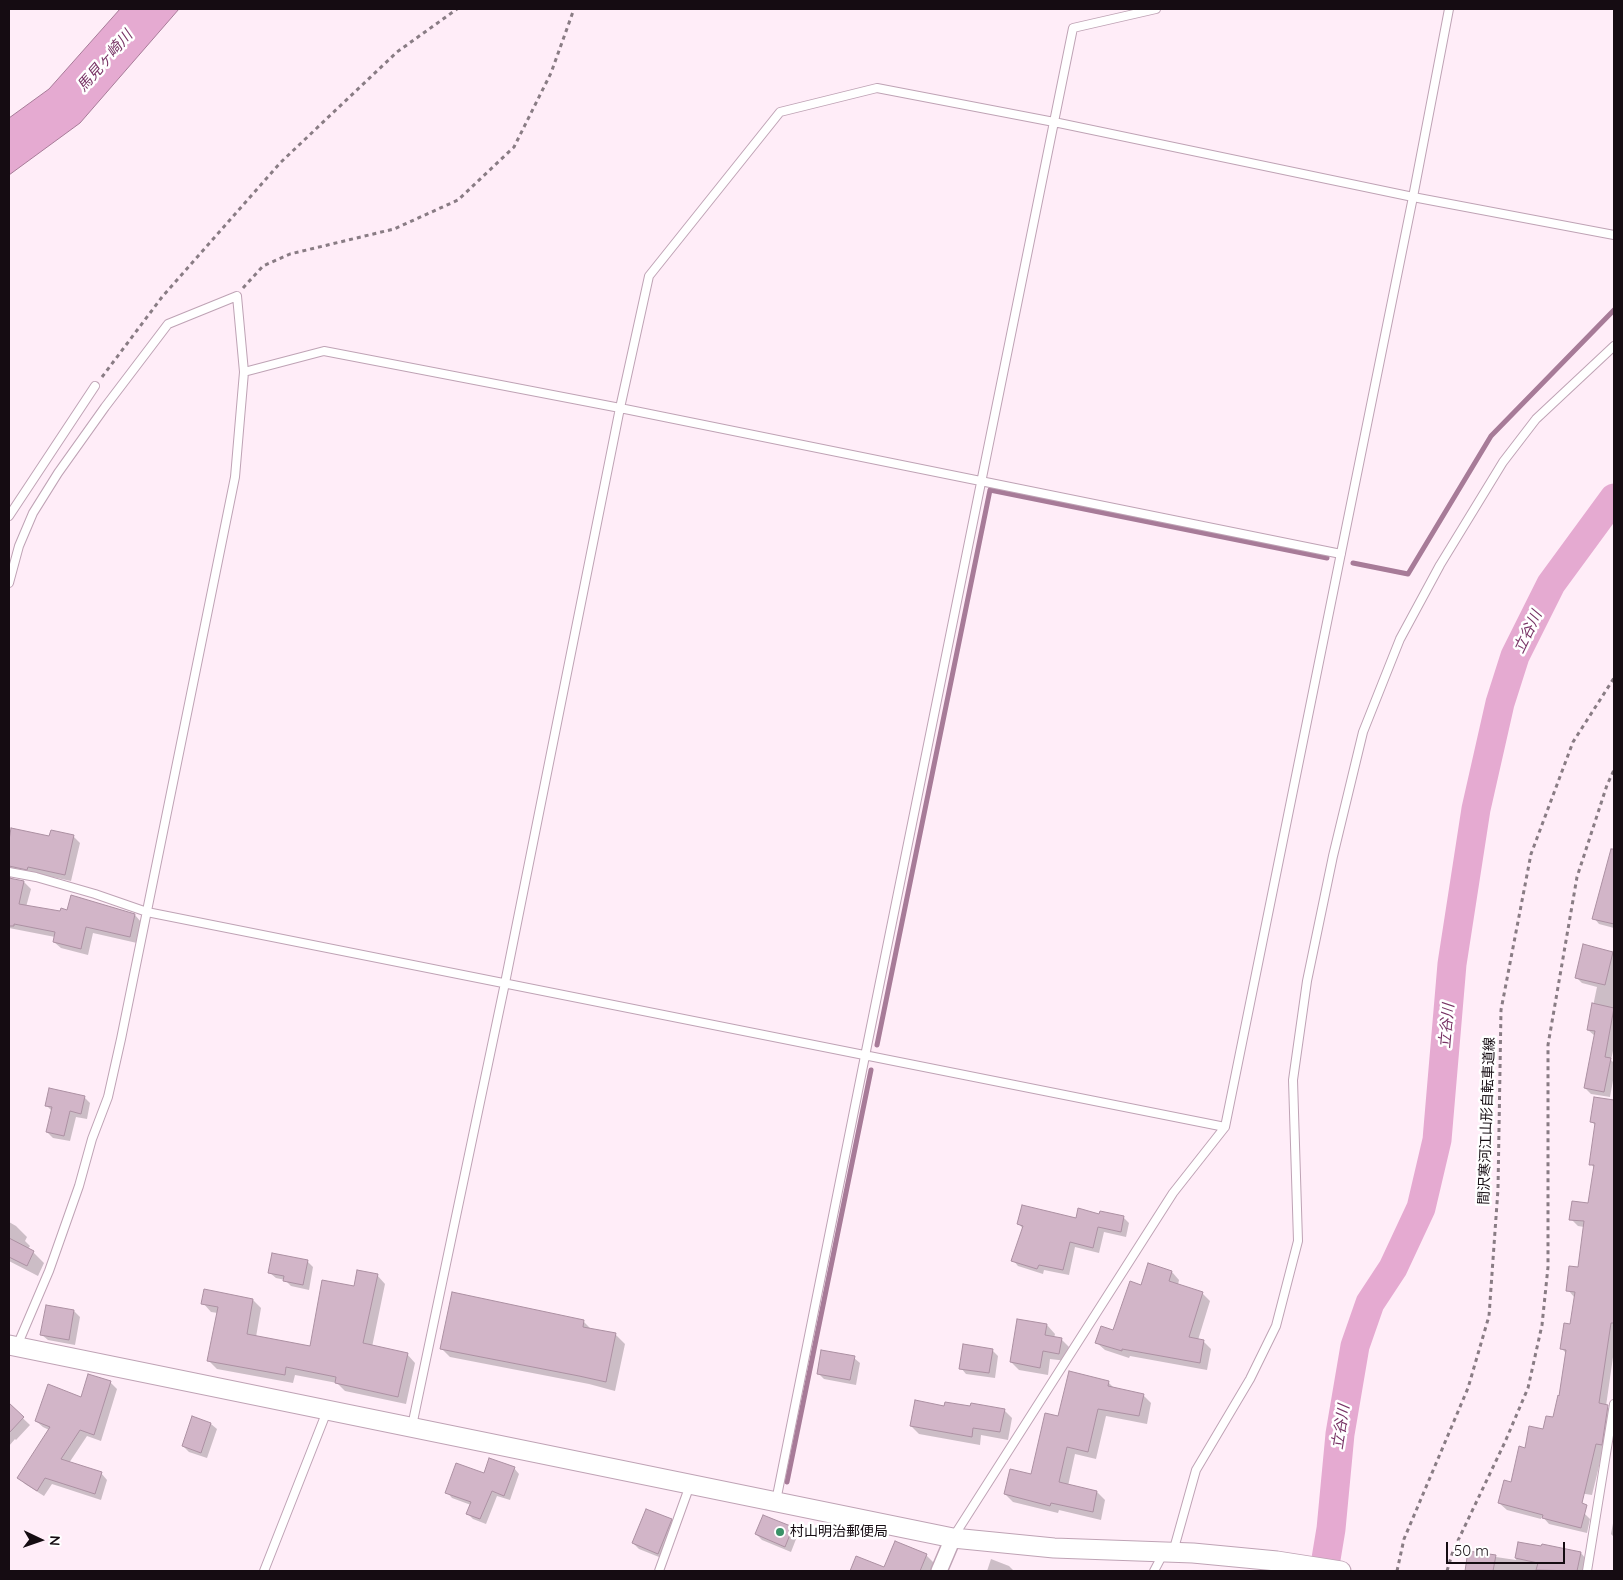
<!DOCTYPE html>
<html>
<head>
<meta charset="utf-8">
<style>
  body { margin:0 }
  #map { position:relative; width:1623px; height:1580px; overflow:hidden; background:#ffedf8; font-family:Quicksand,sans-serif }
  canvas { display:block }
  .frame { position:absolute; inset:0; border:10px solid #150c12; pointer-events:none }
  .north { position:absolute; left:15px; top:1515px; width:50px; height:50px; -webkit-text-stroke:4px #fff; paint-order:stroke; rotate:93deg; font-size:14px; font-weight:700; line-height:20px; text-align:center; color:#150c12 }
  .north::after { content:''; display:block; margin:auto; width:18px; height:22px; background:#150c12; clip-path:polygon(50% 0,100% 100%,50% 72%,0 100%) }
  .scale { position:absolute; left:1446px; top:1542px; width:119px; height:22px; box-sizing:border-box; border:2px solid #150c12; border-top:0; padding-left:6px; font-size:15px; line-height:18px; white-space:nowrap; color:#150c12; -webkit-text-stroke:4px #fff; paint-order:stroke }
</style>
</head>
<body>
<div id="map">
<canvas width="1623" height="1580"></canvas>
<div class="frame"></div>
<div class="north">N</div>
<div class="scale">50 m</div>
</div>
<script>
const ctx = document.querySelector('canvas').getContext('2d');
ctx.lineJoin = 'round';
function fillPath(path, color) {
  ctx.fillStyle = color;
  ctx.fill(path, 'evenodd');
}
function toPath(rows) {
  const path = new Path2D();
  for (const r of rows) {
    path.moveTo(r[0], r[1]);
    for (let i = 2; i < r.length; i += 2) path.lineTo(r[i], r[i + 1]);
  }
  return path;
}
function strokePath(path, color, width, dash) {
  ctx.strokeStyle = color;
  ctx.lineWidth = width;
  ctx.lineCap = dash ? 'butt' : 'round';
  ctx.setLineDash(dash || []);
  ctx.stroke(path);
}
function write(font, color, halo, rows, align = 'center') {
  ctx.font = font + ' Quicksand,"Noto Sans JP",sans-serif';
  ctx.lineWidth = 5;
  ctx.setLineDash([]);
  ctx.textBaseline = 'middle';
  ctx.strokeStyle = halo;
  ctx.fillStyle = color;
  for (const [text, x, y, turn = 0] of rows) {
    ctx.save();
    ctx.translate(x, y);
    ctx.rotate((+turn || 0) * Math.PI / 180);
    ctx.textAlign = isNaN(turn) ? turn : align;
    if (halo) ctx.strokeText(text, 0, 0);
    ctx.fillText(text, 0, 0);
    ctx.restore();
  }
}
const water = toPath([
  [120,9,179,9,80,123,9,175,9,118,49,89,120,9]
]);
fillPath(water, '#e5aad1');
strokePath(water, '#a77b98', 1);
fillPath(toPath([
  [12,829,50,837,73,836,80,843,71,881,34,873,14,873,10,879,24,882,31,889,26,907,61,913,68,911,135,915,141,922,137,943,93,933,88,955,61,948,54,942,55,937,9,928,9,846],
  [1614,863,1614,928,1599,924,1594,918],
  [1584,946,1614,953,1614,1046,1611,1060,1614,1063,1614,1075,1610,1097,1591,1094,1585,1088,1595,1036,1588,1030,1597,987,1582,983,1576,977],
  [84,1097,90,1103,87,1119,76,1117,70,1141,53,1138,47,1132,52,1111,46,1105],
  [1595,1099,1614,1102,1614,1350,1606,1406,1614,1413,1609,1452,1603,1450,1592,1495,1547,1488,1584,1513,1590,1519,1587,1533,1549,1524,1542,1516,1541,1519,1507,1510,1499,1503,1544,1430,1554,1418,1560,1397,1567,1354,1561,1348,1572,1325,1575,1298,1568,1290,1579,1268,1584,1227,1578,1226,1571,1219,1589,1205,1595,1169,1591,1164,1596,1126,1592,1122],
  [1100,1215,1123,1217,1129,1223,1126,1237,1104,1232,1099,1253,1075,1247,1069,1275,1044,1270,1043,1274,1018,1266,1013,1260,1023,1229,1019,1224,1077,1219],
  [9,1222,16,1226,27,1237,25,1241,30,1246,28,1249,33,1252,44,1263,38,1276,9,1261],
  [307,1261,313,1267,309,1290,291,1286,285,1280,276,1278,270,1273],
  [1172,1272,1179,1280,1178,1285,1203,1294,1210,1301,1198,1340,1203,1341,1211,1349,1207,1370,1130,1356,1129,1358,1105,1350,1097,1343,1114,1331,1141,1287],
  [377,1275,385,1284,372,1347,407,1354,415,1363,406,1404,345,1391,337,1383,295,1375,293,1383,217,1369,208,1360,218,1313,211,1312,203,1303,253,1300,261,1308,256,1337,311,1347,355,1288],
  [74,1311,80,1317,75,1345,48,1340,42,1335],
  [583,1321,592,1330,616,1335,625,1344,615,1391,589,1384,450,1357,441,1348],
  [1047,1325,1055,1334,1054,1338,1061,1339,1069,1347,1067,1361,1050,1359,1048,1375,1019,1370,1011,1362],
  [992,1350,998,1356,995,1378,966,1374,961,1368],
  [854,1358,860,1363,856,1385,824,1379,818,1373],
  [110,1382,117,1389,101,1441,87,1436,69,1463,101,1473,107,1480,101,1500,52,1484,44,1496,25,1484,19,1477,49,1430,43,1427,36,1421],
  [1108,1382,1115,1389,1143,1395,1151,1403,1147,1424,1106,1416,1096,1459,1075,1454,1068,1486,1097,1492,1105,1500,1101,1520,1059,1510,1058,1513,1013,1502,1005,1494,1031,1476,1059,1418],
  [9,1405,30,1425,16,1440,15,1439,9,1446],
  [945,1407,1004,1410,1012,1418,1008,1440,981,1435,980,1445,919,1434,911,1426],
  [211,1424,217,1429,207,1458,189,1452,183,1446],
  [514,1468,519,1474,510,1500,497,1496,486,1524,473,1519,468,1514,471,1505,452,1498,447,1492,484,1474],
  [764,1516,792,1528,798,1534,791,1552,762,1540,756,1534],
  [1614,1518,1614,1537,1611,1534],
  [671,1520,677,1526,664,1559,639,1549,633,1543],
  [1519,1543,1581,1553,1586,1559,1583,1571,1467,1571,1469,1553,1516,1560],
  [926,1555,934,1563,930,1571,852,1571,857,1558,885,1569],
  [991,1559,1009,1566,1014,1571,987,1571]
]), '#0003');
strokePath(toPath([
  [1353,563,1408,574,1491,436,1614,310],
  [877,1045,990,490,1327,558],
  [787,1482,871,1070]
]), '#a77b98', 5);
strokePath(toPath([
  [1324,1571,1331,1529,1340,1434,1355,1346,1370,1303,1393,1268,1421,1208,1437,1140,1452,964,1476,809,1500,703,1515,656,1551,584,1614,498]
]), '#e5aad1', 29);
const building = toPath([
  [11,828,49,836,51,830,74,835,65,875,28,867,27,870,9,866,9,840,11,828],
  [1611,849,1614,849,1614,924,1592,919,1611,849],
  [9,878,24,881,19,904,60,911,61,908,67,910,71,895,135,914,130,937,86,927,81,949,53,942,55,932,14,924,14,926,9,926,9,878],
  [1583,944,1613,952,1605,985,1575,978,1583,944],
  [1592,1003,1614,1008,1605,1057,1611,1058,1604,1092,1584,1088,1595,1031,1587,1030,1592,1003],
  [49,1088,85,1096,81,1114,70,1111,64,1136,46,1132,52,1107,45,1106,49,1088],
  [1594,1097,1614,1100,1614,1323,1611,1323,1599,1403,1608,1405,1602,1445,1596,1444,1582,1503,1587,1505,1581,1528,1542,1518,1543,1515,1498,1503,1504,1480,1511,1482,1519,1446,1525,1448,1529,1426,1543,1429,1546,1416,1553,1417,1558,1395,1559,1396,1566,1350,1560,1349,1564,1323,1570,1324,1575,1292,1566,1291,1569,1266,1578,1267,1584,1221,1569,1220,1572,1201,1588,1203,1594,1165,1589,1165,1595,1123,1590,1122,1594,1097],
  [1022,1205,1076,1218,1078,1208,1099,1214,1100,1211,1124,1216,1121,1232,1098,1227,1093,1248,1070,1242,1063,1270,1039,1265,1037,1269,1011,1261,1023,1226,1017,1224,1022,1205],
  [9,1238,34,1251,27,1266,9,1257,9,1238],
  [272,1253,308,1260,303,1285,283,1281,284,1276,268,1273,272,1253],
  [1148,1263,1172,1271,1169,1281,1203,1292,1189,1337,1204,1340,1200,1363,1122,1349,1122,1351,1095,1343,1101,1326,1113,1330,1130,1281,1141,1285,1148,1263],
  [357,1270,378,1274,363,1343,408,1353,398,1397,335,1383,336,1377,286,1367,285,1375,207,1361,218,1307,201,1304,204,1289,253,1299,247,1334,310,1346,322,1280,354,1286,357,1270],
  [452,1292,584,1320,583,1327,616,1333,606,1382,579,1376,440,1349,452,1292],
  [46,1305,74,1310,69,1340,40,1335,46,1305],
  [1017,1319,1047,1324,1045,1335,1062,1338,1059,1354,1043,1351,1040,1368,1010,1362,1017,1319],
  [963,1344,993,1349,989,1373,959,1369,963,1344],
  [821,1350,855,1356,850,1380,817,1374,821,1350],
  [1069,1371,1109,1381,1108,1386,1144,1394,1139,1416,1098,1409,1088,1452,1067,1447,1059,1482,1097,1491,1093,1512,1051,1503,1050,1506,1004,1494,1010,1469,1031,1474,1045,1413,1058,1416,1069,1371],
  [88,1374,111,1381,94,1435,80,1430,61,1459,102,1472,95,1494,45,1478,37,1491,17,1478,50,1427,35,1421,48,1384,81,1397,88,1374],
  [915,1400,944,1406,945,1402,970,1406,971,1403,1005,1409,1000,1432,973,1428,972,1437,910,1426,915,1400],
  [9,1403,24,1417,9,1433,9,1403],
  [192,1416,211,1423,201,1453,182,1446,192,1416],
  [489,1458,515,1467,504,1496,492,1491,480,1519,466,1514,471,1502,445,1493,456,1463,484,1473,489,1458],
  [646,1509,672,1519,658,1554,632,1543,646,1509],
  [763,1515,793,1527,785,1547,755,1534,763,1515],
  [895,1541,927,1554,920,1571,850,1571,856,1556,884,1567,895,1541],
  [1518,1542,1541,1546,1542,1544,1581,1552,1577,1571,1536,1570,1538,1563,1515,1558,1518,1542],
  [1468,1551,1496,1555,1493,1571,1465,1571,1468,1551]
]);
fillPath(building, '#d2b5c8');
strokePath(building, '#ac90a2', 1);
const service = toPath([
  [244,372,324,351,620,408,1341,554],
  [9,516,95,386],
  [9,583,19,546,33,513,58,473,105,407,168,324,237,296,244,372,235,477,121,1039,108,1097,92,1139,79,1186,49,1271,17,1346],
  [9,872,36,877,95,894,147,912,1225,1127],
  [412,1426,505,983,620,408,649,276,780,112,877,88,1054,122,1413,197,1614,235],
  [776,1501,865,1056,1073,28,1156,9],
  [954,1536,1173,1193,1225,1127,1413,197,1449,9],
  [264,1571,327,1411],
  [659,1571,690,1485],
  [1154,1571,1164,1552,1173,1552,1196,1470,1250,1379,1276,1326,1298,1241,1293,1080,1307,981,1333,856,1363,732,1400,639,1440,565,1503,462,1536,419,1614,346],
  [1587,1571,1614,1404]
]);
const minor = toPath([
  [939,1571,953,1538]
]);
const tertiary = toPath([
  [9,1345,953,1538,1054,1548,1193,1553,1277,1561,1341,1571]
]);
strokePath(service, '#bfa3b5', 10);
strokePath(minor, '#bfa3b5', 18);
strokePath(tertiary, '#bfa3b5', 21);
strokePath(toPath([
  [243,288,263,266,290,254,394,229,458,200,514,147,551,73,574,9],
  [102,377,162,297,280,163,397,52,457,9],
  [1397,1571,1404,1539,1468,1388,1489,1316,1498,1189,1501,1010,1531,854,1573,742,1614,678],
  [1447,1571,1453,1551,1505,1442,1528,1388,1542,1325,1548,1267,1548,1045,1577,877,1607,785,1614,770]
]), '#897c84', 3, [4, 4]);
strokePath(service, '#fff', 8);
strokePath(minor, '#fff', 15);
strokePath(tertiary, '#fff', 19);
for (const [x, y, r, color] of [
  [780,1532,5,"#389167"]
]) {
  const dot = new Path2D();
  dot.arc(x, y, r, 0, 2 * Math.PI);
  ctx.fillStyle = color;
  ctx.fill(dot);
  strokePath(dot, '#fff', 2);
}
write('14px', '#150c12', '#fff', [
  ["間沢寒河江山形自転車道線",1487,1121,-88]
]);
write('14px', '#150c12', '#fff', [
  ["村山明治郵便局",790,1532]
], 'left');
write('italic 15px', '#783365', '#fff', [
  ["馬見ヶ崎川",105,61,-49],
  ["立谷川",1528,632,-64],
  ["立谷川",1447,1026,-85],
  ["立谷川",1341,1427,-81]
]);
</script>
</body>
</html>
